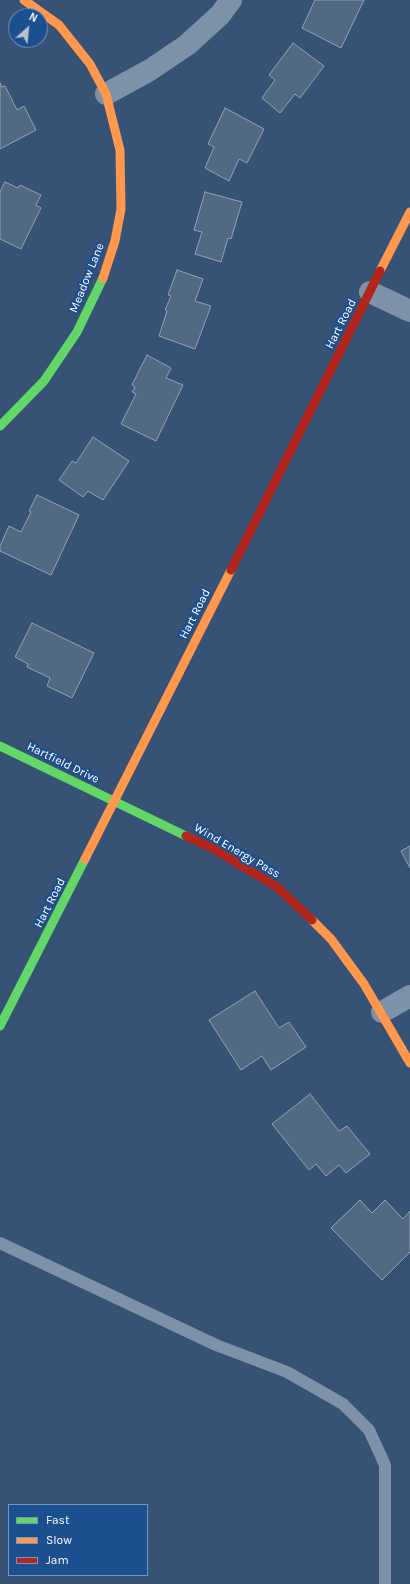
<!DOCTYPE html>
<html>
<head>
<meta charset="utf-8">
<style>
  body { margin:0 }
  #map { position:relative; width:410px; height:1584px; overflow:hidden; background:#365274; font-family:Karla,sans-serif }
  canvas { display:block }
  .legend { position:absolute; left:8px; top:1504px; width:140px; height:72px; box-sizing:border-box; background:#1b4f8f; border:1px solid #7695bc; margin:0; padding:5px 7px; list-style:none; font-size:12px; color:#fff }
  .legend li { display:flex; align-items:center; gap:8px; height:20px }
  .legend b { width:20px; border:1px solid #7695bc }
  .north { position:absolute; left:8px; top:8px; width:40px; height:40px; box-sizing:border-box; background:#1b4f8f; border:1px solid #7695bc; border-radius:50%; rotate:27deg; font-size:11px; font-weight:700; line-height:16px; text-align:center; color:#fff }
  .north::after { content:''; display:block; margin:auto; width:14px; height:18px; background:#b9c2ce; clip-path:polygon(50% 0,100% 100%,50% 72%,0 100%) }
</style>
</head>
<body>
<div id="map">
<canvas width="410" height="1584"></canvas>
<ul class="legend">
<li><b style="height:5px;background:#63d668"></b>Fast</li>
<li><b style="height:5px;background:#ff974d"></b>Slow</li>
<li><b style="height:5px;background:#b3261e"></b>Jam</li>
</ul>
<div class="north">N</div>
</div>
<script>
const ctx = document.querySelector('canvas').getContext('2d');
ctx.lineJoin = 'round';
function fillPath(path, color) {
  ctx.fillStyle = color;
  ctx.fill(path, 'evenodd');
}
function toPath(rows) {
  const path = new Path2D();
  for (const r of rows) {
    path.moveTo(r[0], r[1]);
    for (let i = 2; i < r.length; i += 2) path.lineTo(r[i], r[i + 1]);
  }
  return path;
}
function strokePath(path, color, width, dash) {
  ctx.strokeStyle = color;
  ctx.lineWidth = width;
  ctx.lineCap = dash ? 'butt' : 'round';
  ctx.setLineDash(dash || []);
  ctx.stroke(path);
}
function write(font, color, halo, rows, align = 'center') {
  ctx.font = font + ' Karla,sans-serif';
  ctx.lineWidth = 4;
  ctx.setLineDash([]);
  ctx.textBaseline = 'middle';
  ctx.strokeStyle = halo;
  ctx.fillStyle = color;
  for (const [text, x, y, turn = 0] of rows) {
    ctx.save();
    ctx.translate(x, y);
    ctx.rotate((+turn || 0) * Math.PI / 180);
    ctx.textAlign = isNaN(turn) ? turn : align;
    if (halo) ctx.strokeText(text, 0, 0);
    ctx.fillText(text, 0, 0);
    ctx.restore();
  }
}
const building = toPath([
  [315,0,364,0,341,48,302,28,315,0],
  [293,43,324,66,300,98,295,94,280,113,262,98,275,80,269,75,293,43],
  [0,83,2,87,5,86,17,110,24,106,36,130,0,149,0,83],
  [225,108,264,129,247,163,239,159,229,181,205,168,214,147,208,144,225,108],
  [5,182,18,188,20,185,41,195,36,205,41,208,21,249,0,239,0,192,5,182],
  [205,192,242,202,231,239,228,238,221,262,195,254,202,232,194,230,205,192],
  [177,270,203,279,195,301,211,306,195,349,159,336,167,311,165,310,171,296,168,295,177,270],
  [147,355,171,368,166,378,183,385,156,441,121,424,136,394,132,392,135,387,132,385,147,355],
  [93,437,129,461,103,500,88,491,83,497,59,480,72,461,76,463,93,437],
  [37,495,79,515,51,575,0,551,0,546,9,526,21,532,31,512,29,511,37,495],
  [32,623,94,653,72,698,47,686,50,678,27,667,28,664,15,657,32,623],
  [410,846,410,868,401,851,410,846],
  [255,991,279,1028,289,1022,306,1047,271,1070,262,1056,241,1070,209,1020,255,991],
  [310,1094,339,1131,347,1126,370,1154,346,1173,339,1165,326,1176,316,1164,309,1170,272,1124,310,1094],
  [360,1200,372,1213,385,1200,403,1219,410,1211,410,1252,382,1280,331,1228,360,1200]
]);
fillPath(building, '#526984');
strokePath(building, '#92a2b6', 1);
strokePath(toPath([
  [0,1243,216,1345,287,1372,343,1404,369,1430,385,1465,385,1584]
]), '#7d92a8', 12);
strokePath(toPath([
  [106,94,150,70,187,45,220,15,231,0],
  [370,292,410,311],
  [382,1012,410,996]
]), '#7d92a8', 22);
strokePath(toPath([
  [0,426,44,381,77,332,103,278],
  [0,746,186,836],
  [0,1026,85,859]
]), '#63d668', 9);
strokePath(toPath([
  [24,0,59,25,90,64,106,94,120,150,121,209,115,241,103,278],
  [380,271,410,212],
  [85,859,231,570],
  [312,920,331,939,364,984,410,1063]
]), '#ff974d', 9);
strokePath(toPath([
  [231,570,380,271],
  [186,836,212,848,277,887,312,920]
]), '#b3261e', 9);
write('12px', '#fff', '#1b4f8f', [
  ["Meadow Lane",87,278,-68],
  ["Hart Road",341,324,-63],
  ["Hart Road",195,614,-63],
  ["Hartfield Drive",63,763,26],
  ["Wind Energy Pass",237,851,30],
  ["Hart Road",50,903,-63]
]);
</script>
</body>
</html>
